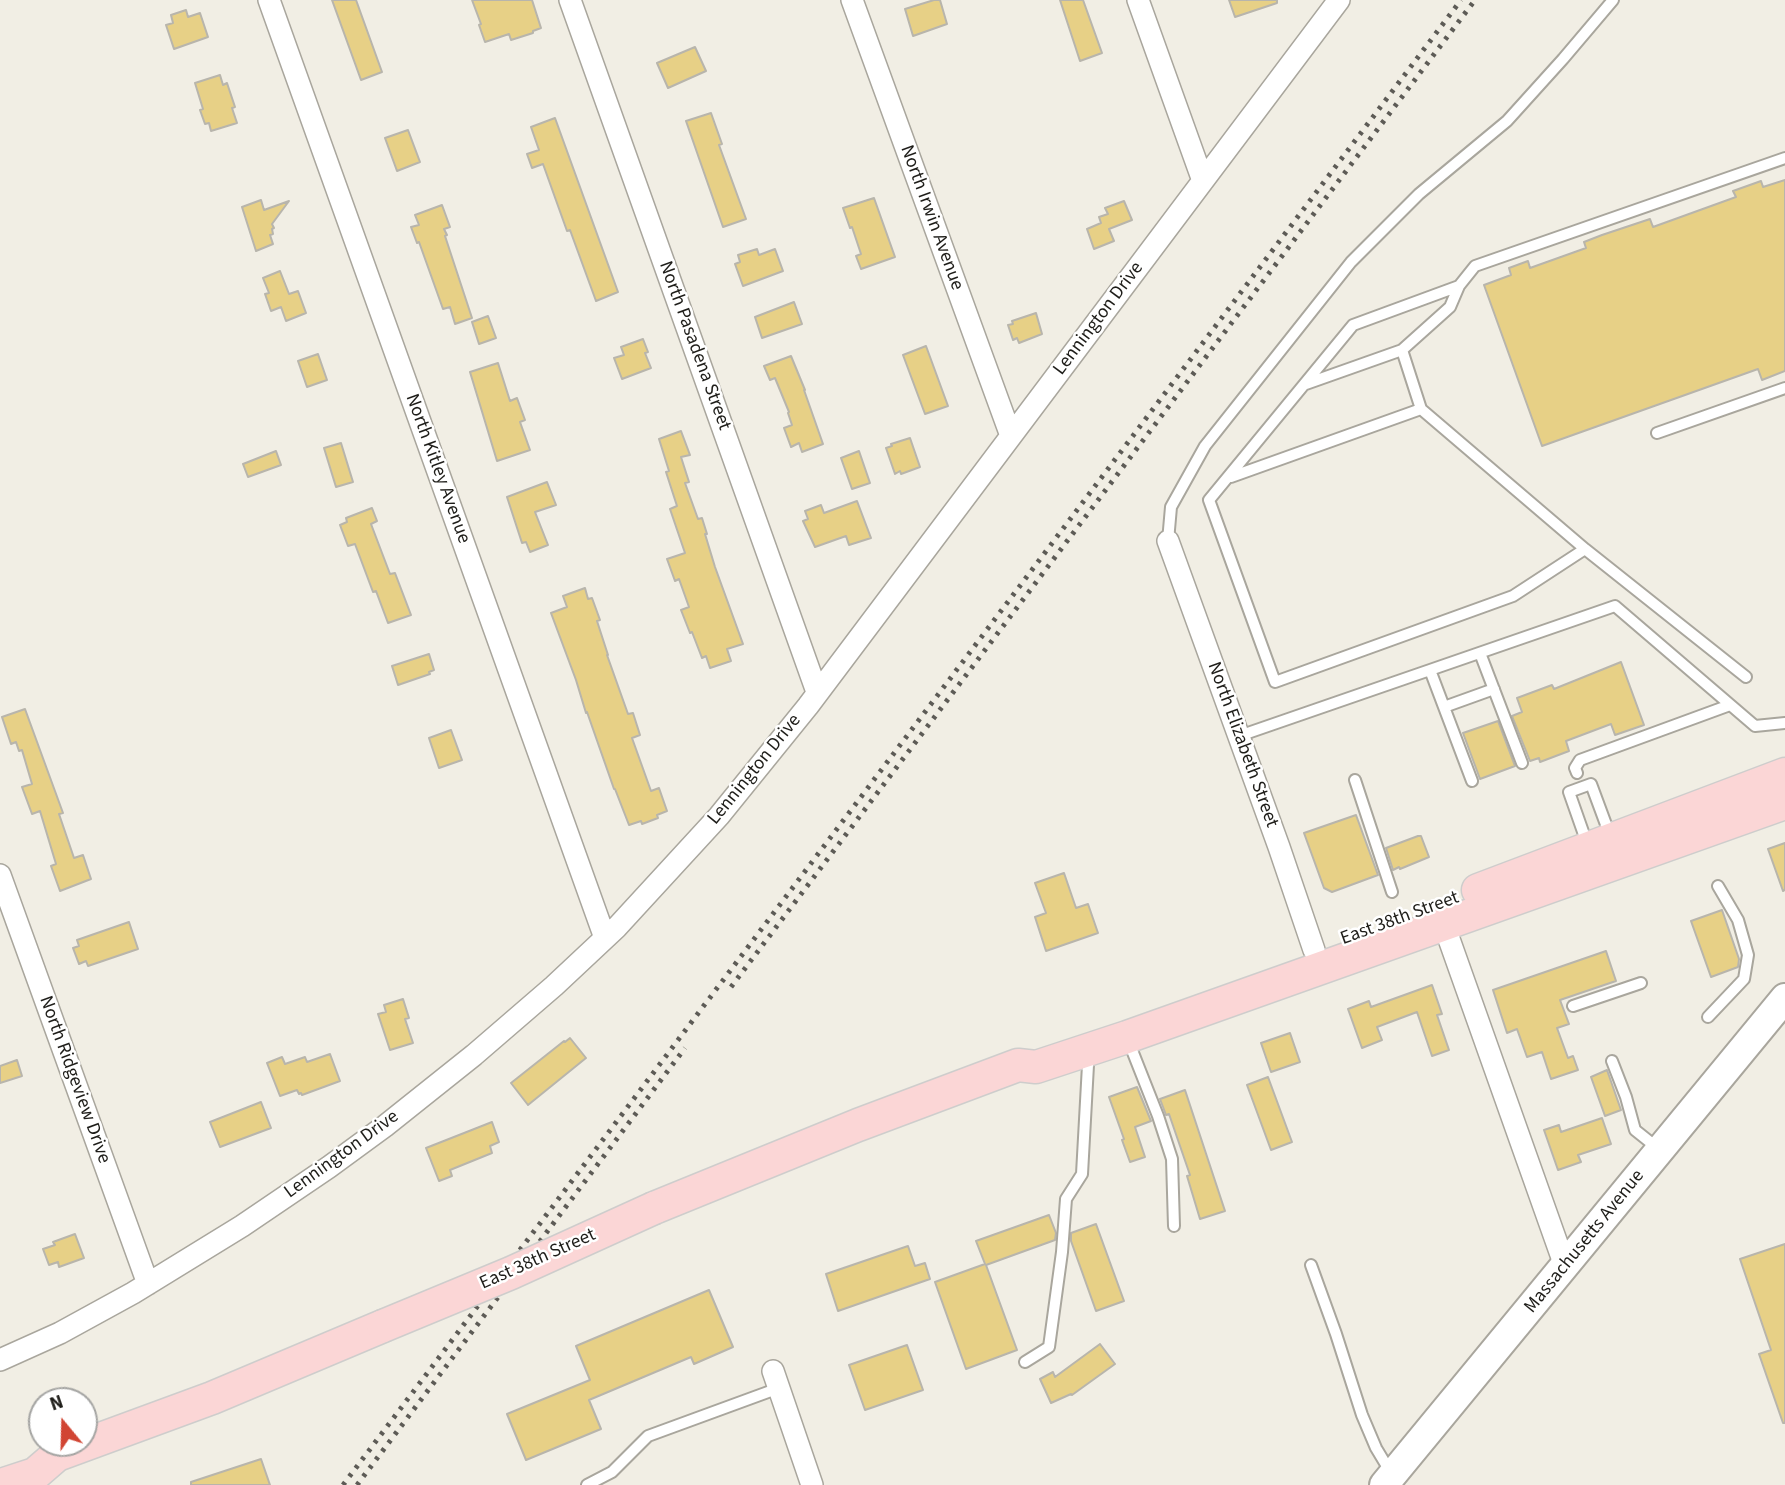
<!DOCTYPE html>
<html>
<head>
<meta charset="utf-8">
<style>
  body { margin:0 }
  #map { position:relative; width:1785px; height:1485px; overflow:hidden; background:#f1eee4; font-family:"Source Sans 3",sans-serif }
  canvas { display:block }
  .north { position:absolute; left:28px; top:1387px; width:70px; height:70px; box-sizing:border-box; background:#fff; border:2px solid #a5a5a3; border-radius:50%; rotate:341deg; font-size:19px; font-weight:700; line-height:28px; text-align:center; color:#1e1d19 }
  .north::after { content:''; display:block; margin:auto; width:24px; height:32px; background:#d14533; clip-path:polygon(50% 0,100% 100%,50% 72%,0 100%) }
</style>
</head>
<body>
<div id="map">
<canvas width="1785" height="1485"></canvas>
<div class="north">N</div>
</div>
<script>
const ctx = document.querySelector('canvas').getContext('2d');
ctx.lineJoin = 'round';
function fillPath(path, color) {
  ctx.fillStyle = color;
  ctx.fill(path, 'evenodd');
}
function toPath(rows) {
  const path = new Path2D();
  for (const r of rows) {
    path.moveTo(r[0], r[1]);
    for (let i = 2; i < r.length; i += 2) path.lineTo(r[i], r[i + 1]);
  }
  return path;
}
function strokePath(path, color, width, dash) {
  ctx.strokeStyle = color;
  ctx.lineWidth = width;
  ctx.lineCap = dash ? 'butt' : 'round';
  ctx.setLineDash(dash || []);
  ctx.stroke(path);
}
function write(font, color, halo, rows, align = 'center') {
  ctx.font = font + ' "Source Sans 3",sans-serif';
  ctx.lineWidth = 5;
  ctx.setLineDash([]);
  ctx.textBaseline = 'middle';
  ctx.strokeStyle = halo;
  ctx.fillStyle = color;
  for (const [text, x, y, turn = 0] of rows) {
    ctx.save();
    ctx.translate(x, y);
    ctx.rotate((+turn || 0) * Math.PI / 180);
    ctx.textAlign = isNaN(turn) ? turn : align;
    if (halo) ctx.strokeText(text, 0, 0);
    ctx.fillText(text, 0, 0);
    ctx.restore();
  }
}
const building = toPath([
  [332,0,356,0,382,72,361,80,332,0],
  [472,0,532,0,541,28,533,31,533,33,511,40,509,34,485,42,479,25,481,24,472,0],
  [934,0,940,0,947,24,913,36,905,9,934,0],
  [1060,0,1083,0,1102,53,1080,61,1060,0],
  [1229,0,1277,0,1277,3,1235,17,1229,0],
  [186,10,188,17,200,13,208,37,174,49,166,25,173,23,171,15,186,10],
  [695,47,706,71,668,88,657,63,695,47],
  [220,75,223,85,227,83,235,107,232,108,237,123,211,131,209,123,205,124,200,110,203,109,195,83,220,75],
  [711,113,722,144,719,145,746,219,723,227,686,121,711,113],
  [555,118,618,292,596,301,570,230,567,231,543,164,532,168,527,154,539,150,531,127,555,118],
  [408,130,420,162,397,171,385,138,408,130],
  [1785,180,1785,371,1762,380,1758,369,1542,446,1484,285,1511,275,1509,268,1528,261,1530,268,1586,248,1584,242,1602,235,1650,219,1653,227,1736,197,1733,191,1761,181,1763,187,1785,180],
  [874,198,895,257,861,269,856,256,861,254,852,227,850,228,843,208,874,198],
  [261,200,264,210,289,201,272,224,274,228,272,229,273,234,270,235,273,244,256,251,242,207,261,200],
  [1124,201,1132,220,1109,229,1114,241,1094,249,1087,229,1101,223,1099,217,1108,214,1105,208,1124,201],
  [442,205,450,227,444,229,447,235,445,236,472,318,455,324,450,307,443,309,419,242,417,243,411,227,419,225,415,215,442,205],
  [757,249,759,255,775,249,783,271,743,286,735,264,740,262,738,255,757,249],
  [280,271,289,294,298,291,306,313,286,321,281,307,271,311,265,294,269,293,263,278,280,271],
  [794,302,802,324,762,338,755,317,794,302],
  [1036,313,1042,334,1019,343,1017,338,1013,340,1008,325,1013,324,1012,321,1036,313],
  [488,316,496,338,479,344,472,322,488,316],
  [643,339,648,352,645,353,651,368,622,379,614,358,624,355,621,347,643,339],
  [926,346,948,406,925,414,903,355,926,346],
  [318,354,327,380,307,387,298,361,318,354],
  [791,356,805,390,804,390,823,444,802,452,799,443,791,447,784,428,792,425,788,413,789,412,775,378,770,380,764,366,791,356],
  [498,363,510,401,517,398,525,420,520,422,530,450,497,461,470,372,498,363],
  [681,431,690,455,681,457,689,482,685,483,698,519,702,518,707,534,705,534,715,567,743,644,727,649,731,661,710,668,706,656,702,658,692,632,690,633,681,610,689,607,679,579,675,581,667,559,685,553,670,509,677,506,666,472,669,471,659,439,681,431],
  [910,438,920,467,901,474,900,471,895,474,886,448,892,446,891,444,910,438],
  [341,443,353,482,336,487,324,448,341,443],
  [276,451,281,465,248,477,243,464,276,451],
  [859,451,870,483,852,489,841,458,859,451],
  [547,482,556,505,535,512,548,545,530,552,526,542,522,543,507,497,547,482],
  [857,501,871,538,849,545,846,536,815,547,803,521,808,519,805,511,821,505,824,513,857,501],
  [372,508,377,521,371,524,390,574,395,573,411,615,388,623,376,591,373,592,355,544,348,546,340,525,347,522,346,518,372,508],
  [585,588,588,599,592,598,600,620,597,621,608,655,607,655,628,714,633,713,640,735,632,738,651,791,659,788,667,811,657,815,658,818,642,824,641,821,629,825,615,789,614,789,587,712,586,713,576,680,551,613,567,607,563,596,585,588],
  [429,654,434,670,429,672,430,674,398,685,392,666,429,654],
  [1621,662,1644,725,1615,735,1611,724,1566,741,1569,751,1540,762,1539,758,1530,761,1512,716,1522,712,1517,698,1552,685,1554,689,1621,662],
  [25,709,63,813,59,814,74,858,83,855,91,879,60,891,51,866,56,864,40,811,32,814,22,787,32,784,22,750,19,751,16,742,11,744,2,717,25,709],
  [1498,721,1515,766,1480,779,1463,733,1498,721],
  [451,730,462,760,439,768,429,738,451,730],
  [1356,815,1378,875,1332,892,1324,888,1304,833,1356,815],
  [1418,836,1421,836,1429,857,1400,869,1399,867,1393,870,1386,848,1418,836],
  [1785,843,1785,890,1783,891,1768,849,1785,843],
  [1064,873,1076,908,1088,904,1098,933,1046,951,1035,917,1046,913,1035,883,1064,873],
  [1722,910,1739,959,1738,967,1711,977,1691,921,1722,910],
  [129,922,138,949,88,966,86,961,79,964,73,948,79,946,77,940,129,922],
  [1606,951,1616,981,1560,1000,1569,1024,1557,1028,1568,1058,1573,1056,1578,1070,1551,1079,1542,1052,1527,1057,1517,1029,1507,1033,1493,990,1606,951],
  [1432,985,1442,1014,1437,1015,1449,1050,1432,1056,1417,1012,1377,1027,1382,1040,1362,1048,1348,1009,1369,1001,1371,1007,1432,985],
  [403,999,409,1018,405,1019,413,1043,390,1050,378,1014,386,1012,384,1005,403,999],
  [1290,1033,1300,1062,1271,1072,1261,1043,1290,1033],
  [570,1038,586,1058,528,1105,511,1083,564,1041,565,1042,570,1038],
  [330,1054,340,1081,302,1095,301,1093,299,1094,297,1090,280,1096,267,1063,282,1057,285,1064,305,1057,307,1062,330,1054],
  [17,1060,22,1076,0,1083,0,1066,17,1060],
  [1607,1070,1621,1110,1605,1116,1591,1077,1607,1070],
  [1268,1077,1292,1142,1271,1150,1247,1085,1268,1077],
  [1137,1087,1151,1121,1135,1127,1145,1157,1130,1162,1122,1140,1124,1139,1109,1097,1137,1087],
  [1185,1090,1225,1211,1200,1219,1187,1176,1190,1175,1169,1114,1166,1115,1160,1099,1185,1090],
  [261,1102,271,1128,220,1147,210,1122,261,1102],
  [1602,1118,1611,1144,1578,1155,1581,1162,1558,1170,1544,1130,1559,1125,1561,1132,1602,1118],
  [492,1122,499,1142,490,1146,492,1153,450,1170,452,1176,439,1181,426,1148,492,1122],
  [1049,1215,1056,1233,1055,1240,986,1265,1017,1350,966,1369,935,1282,985,1264,976,1241,1049,1215],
  [1096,1224,1124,1301,1096,1311,1071,1241,1071,1233,1096,1224],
  [75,1234,84,1258,59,1267,58,1262,49,1265,43,1249,55,1245,53,1242,75,1234],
  [1785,1244,1785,1423,1783,1423,1759,1354,1771,1350,1740,1259,1785,1244],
  [908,1246,915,1266,925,1263,930,1279,838,1311,826,1274,908,1246],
  [709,1290,733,1347,694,1364,691,1357,589,1400,601,1429,526,1460,507,1414,590,1380,576,1346,709,1290],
  [1100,1344,1115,1364,1072,1395,1071,1394,1051,1403,1040,1379,1053,1372,1055,1377,1100,1344],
  [907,1345,923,1390,865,1410,849,1365,907,1345],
  [261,1459,270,1485,191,1485,191,1482,261,1459]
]);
fillPath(building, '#e7d086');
strokePath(building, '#b8b5ac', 2);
const service = toPath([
  [1306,384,1402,350],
  [1421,409,1585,549],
  [1657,433,1785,388],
  [1231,477,1421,409,1402,350,1450,307,1459,286],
  [1168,541,1171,507,1205,446,1351,262,1419,194,1507,121,1563,59,1613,0],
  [1480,653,1522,763],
  [1430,670,1472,781],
  [1746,677,1585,549,1513,596,1275,682,1209,500,1353,325,1459,286,1475,266,1785,158],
  [1444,707,1494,689],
  [1239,736,1615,606,1755,726,1785,723],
  [1577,773,1575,768,1580,760,1730,705],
  [1355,780,1392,892],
  [1588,846,1569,792,1591,784,1611,838],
  [1573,1006,1641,983],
  [1708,1017,1744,979,1748,955,1738,920,1718,886],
  [1128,1040,1158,1116,1172,1159,1174,1226],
  [1612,1061,1626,1097,1635,1130,1660,1150],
  [1311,1265,1336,1334,1362,1415,1376,1448,1391,1473],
  [1025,1362,1049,1347,1062,1252,1066,1199,1082,1174,1088,1065,1085,1056],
  [587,1485,612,1472,648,1436,779,1388]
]);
const minor = toPath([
  [269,0,605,938],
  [570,0,817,692],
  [852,0,1011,436],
  [1138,0,1203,181],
  [1168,541,1279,847,1314,950],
  [0,875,148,1284],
  [1444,925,1565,1266],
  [0,1360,60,1333,133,1293,242,1226,329,1167,385,1126,474,1055,554,986,617,927,719,816,808,706,1339,0],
  [773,1371,812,1485]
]);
const secondary = toPath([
  [1384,1485,1785,998]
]);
const primary = toPath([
  [1478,890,1785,774],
  [654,1208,858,1125,1018,1065,1036,1067,1127,1037,1785,803],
  [1,1485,35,1474,57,1455,212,1398,383,1326]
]);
strokePath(service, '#a9a69d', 14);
strokePath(minor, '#a9a69d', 24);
strokePath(secondary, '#a9a69d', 32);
strokePath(primary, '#cecdcc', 35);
strokePath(service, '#fff', 10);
strokePath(minor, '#fff', 21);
strokePath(secondary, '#fff', 28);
strokePath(primary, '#fbd6d6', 32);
strokePath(toPath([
  [731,987,1475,0],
  [343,1485,1461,0],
  [357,1485,685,1048]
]), '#5d5b56', 5, [3.5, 7]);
const primaryBridge = toPath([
  [383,1326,511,1273,654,1208]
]);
strokePath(primaryBridge, '#cecdcc', 35, []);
strokePath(primaryBridge, '#fbd6d6', 32);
write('19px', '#1e1d19', '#fff', [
  ["North Irwin Avenue",931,218,70],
  ["Lennington Drive",1099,319,-53],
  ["North Pasadena Street",694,346,70],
  ["North Kitley Avenue",437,469,70],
  ["North Elizabeth Street",1242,745,70],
  ["Lennington Drive",755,770,-51],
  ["East 38th Street",1400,919,-20],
  ["North Ridgeview Drive",74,1080,70],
  ["Lennington Drive",342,1155,-36],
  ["Massachusetts Avenue",1585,1242,-51],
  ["East 38th Street",538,1260,-24]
]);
</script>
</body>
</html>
